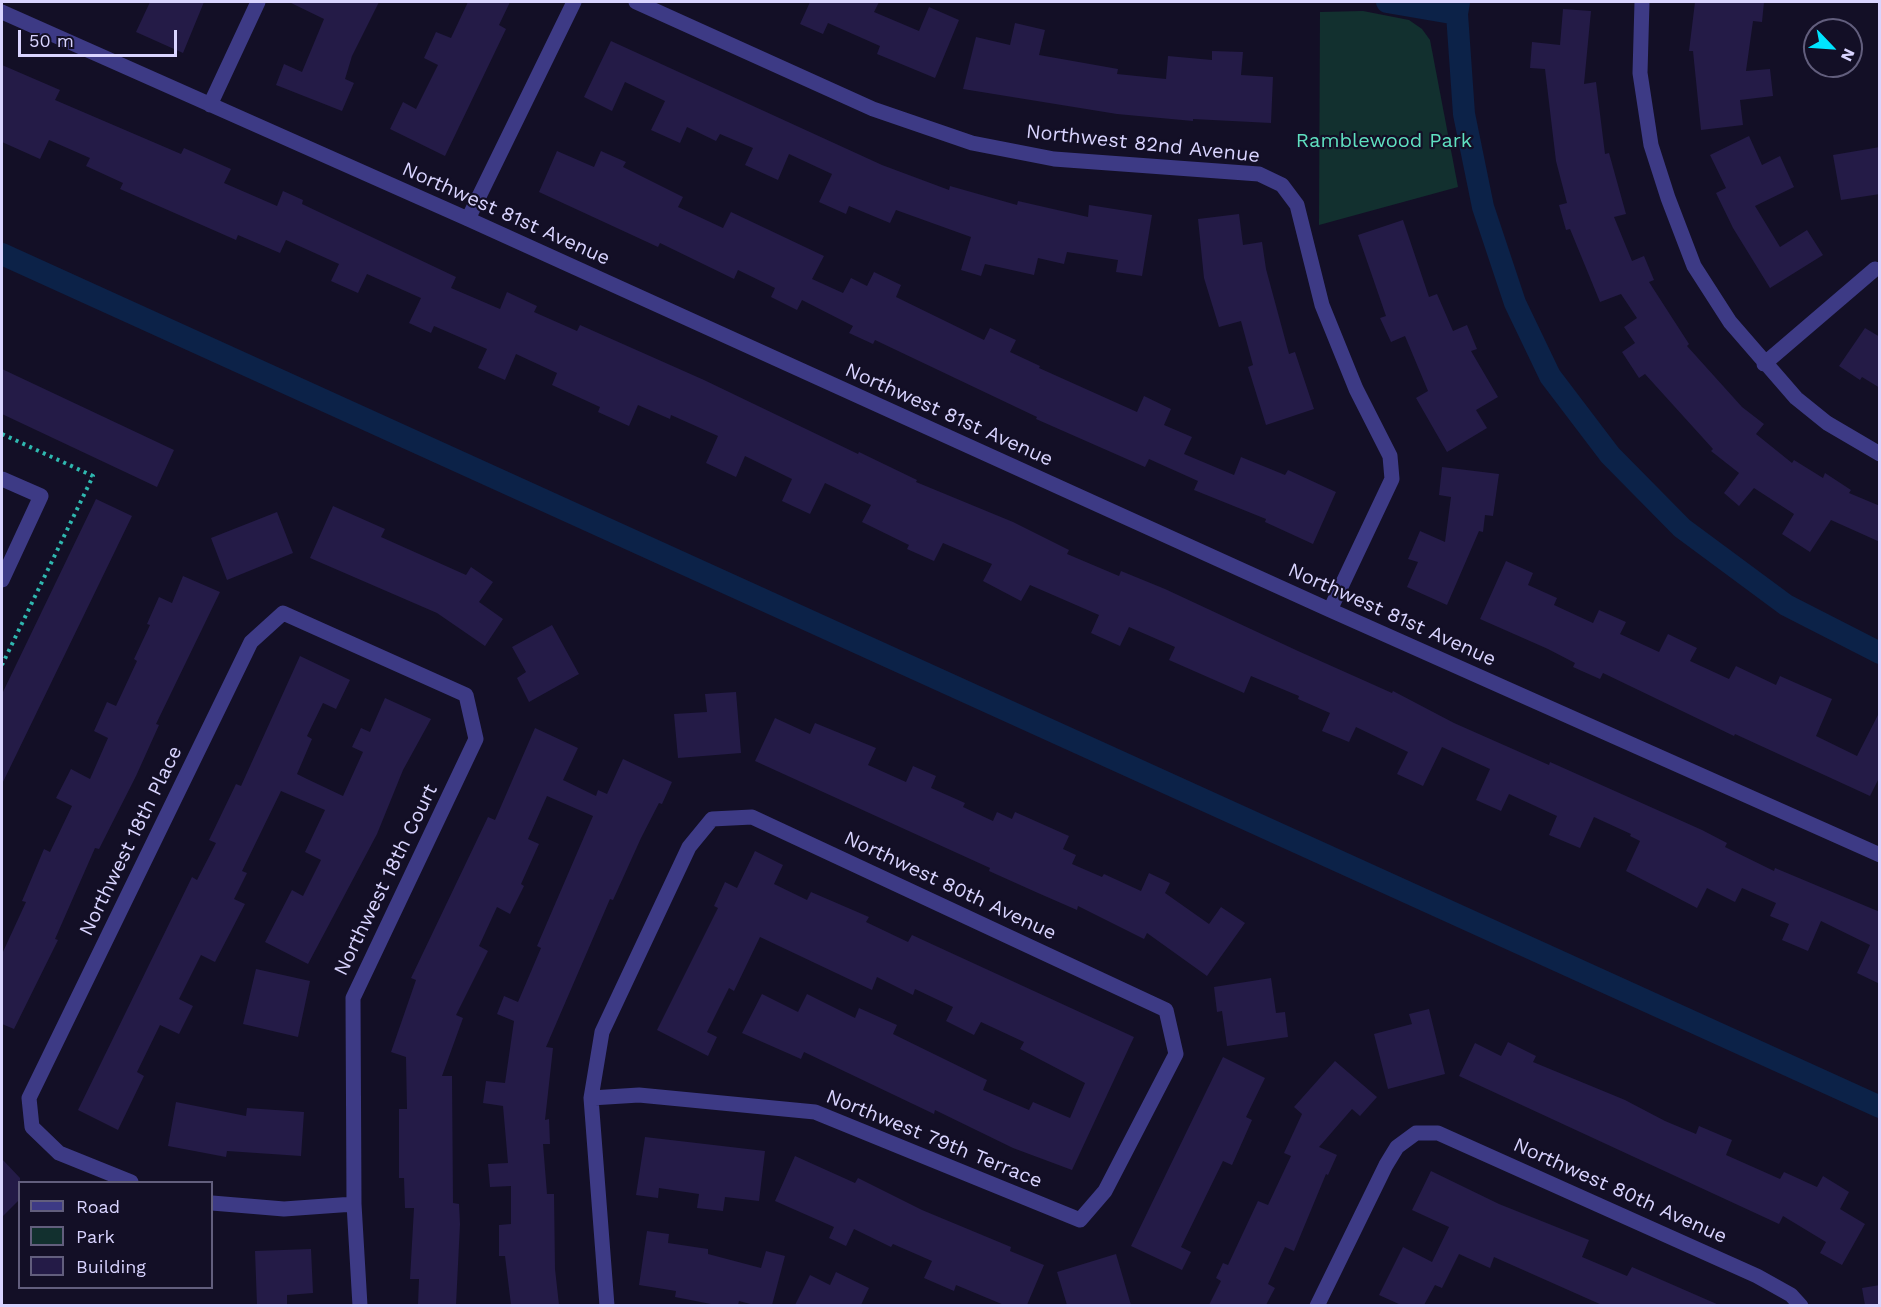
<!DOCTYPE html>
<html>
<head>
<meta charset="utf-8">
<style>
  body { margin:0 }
  #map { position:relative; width:1881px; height:1307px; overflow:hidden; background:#130f26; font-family:"Work Sans",sans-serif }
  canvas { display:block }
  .frame { position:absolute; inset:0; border:3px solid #d9d4ff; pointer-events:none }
  .legend { position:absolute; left:18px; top:1181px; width:195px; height:108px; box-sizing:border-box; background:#130f26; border:2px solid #625e7d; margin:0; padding:8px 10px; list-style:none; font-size:18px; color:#d9d4ff }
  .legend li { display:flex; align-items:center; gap:12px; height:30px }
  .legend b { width:30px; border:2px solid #625e7d }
  .north { position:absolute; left:1803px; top:18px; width:60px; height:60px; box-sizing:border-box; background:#130f26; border:2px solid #625e7d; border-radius:50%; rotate:115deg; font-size:16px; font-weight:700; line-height:24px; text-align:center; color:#d9d4ff }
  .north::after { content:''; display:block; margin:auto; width:21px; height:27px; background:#00e5ff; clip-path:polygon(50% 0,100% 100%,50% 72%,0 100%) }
  .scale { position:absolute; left:18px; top:30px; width:159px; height:27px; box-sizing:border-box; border:3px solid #d9d4ff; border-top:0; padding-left:8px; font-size:18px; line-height:21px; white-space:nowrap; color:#d9d4ff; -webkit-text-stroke:4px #130f26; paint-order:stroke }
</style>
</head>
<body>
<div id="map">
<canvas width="1881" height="1307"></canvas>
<div class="frame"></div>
<ul class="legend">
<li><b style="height:8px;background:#3d3a85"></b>Road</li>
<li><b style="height:16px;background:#12302f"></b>Park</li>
<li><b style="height:16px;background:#241b47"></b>Building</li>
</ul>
<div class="north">N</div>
<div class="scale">50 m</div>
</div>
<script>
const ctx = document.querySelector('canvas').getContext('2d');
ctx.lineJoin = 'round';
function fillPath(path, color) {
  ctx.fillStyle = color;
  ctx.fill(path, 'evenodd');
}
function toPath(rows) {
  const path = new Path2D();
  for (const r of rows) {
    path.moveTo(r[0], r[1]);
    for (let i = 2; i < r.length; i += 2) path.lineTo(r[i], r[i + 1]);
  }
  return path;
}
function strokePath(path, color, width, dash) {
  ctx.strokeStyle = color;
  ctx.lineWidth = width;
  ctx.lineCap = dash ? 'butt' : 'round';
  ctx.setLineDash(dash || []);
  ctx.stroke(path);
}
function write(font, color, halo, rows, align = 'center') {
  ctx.font = font + ' "Work Sans",sans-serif';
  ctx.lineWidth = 4.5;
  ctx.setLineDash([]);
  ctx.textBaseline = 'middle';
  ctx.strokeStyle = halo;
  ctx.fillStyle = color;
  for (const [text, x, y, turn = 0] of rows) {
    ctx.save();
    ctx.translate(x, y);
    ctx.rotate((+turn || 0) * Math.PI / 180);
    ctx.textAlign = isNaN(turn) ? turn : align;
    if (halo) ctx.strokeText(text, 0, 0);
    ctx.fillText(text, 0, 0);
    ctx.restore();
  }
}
fillPath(toPath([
  [1363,11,1409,20,1422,29,1430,40,1458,187,1319,225,1320,12]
]), '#12302f');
strokePath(toPath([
  [1387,2,1457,14],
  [1459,2,1457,14,1464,114,1483,207,1515,303,1550,376,1610,455,1682,528,1786,605,1880,653],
  [2,254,1880,1107]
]), '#0c2248', 22);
fillPath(toPath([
  [150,2,204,2,183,53,136,32],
  [289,2,379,2,352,56,345,79,354,83,342,111,276,85,284,64,302,72,324,19],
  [468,2,510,2,499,25,506,29,445,156,390,129,403,102,416,109,438,65,424,58,436,32,451,38],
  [810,2,879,2,874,12,919,31,929,7,959,20,935,78,877,54,880,46,828,23,823,34,800,24],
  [1695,2,1764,2,1762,22,1753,21,1746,71,1770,69,1773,96,1740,100,1743,125,1701,130,1693,51,1689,51],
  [1563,9,1591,11,1584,84,1596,82,1605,154,1609,153,1626,214,1614,217,1632,261,1644,256,1654,280,1649,282,1689,344,1687,346,1742,407,1764,424,1756,434,1792,463,1794,460,1823,478,1825,473,1851,490,1849,493,1880,506,1880,542,1831,520,1810,552,1782,534,1794,514,1754,488,1739,506,1724,493,1739,473,1711,451,1713,449,1645,374,1639,378,1622,352,1635,343,1624,327,1637,318,1621,294,1600,302,1570,229,1566,230,1559,205,1567,203,1556,161,1545,69,1530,68,1532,42,1560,45],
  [1015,23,1045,30,1039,55,1118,69,1117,74,1166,79,1168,56,1212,60,1212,51,1243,52,1241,75,1273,77,1271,123,1193,119,1193,121,1117,114,963,89,976,37,1010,45],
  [611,41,882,165,949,190,950,186,1017,205,1018,201,1088,217,1089,205,1152,215,1142,276,1116,272,1118,260,1067,252,1064,264,1038,258,1034,275,985,264,981,276,961,270,971,237,896,210,890,223,849,206,846,214,819,202,832,174,789,154,778,180,745,165,753,148,720,134,716,141,687,127,680,143,651,130,665,101,625,82,612,111,584,97],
  [2,65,60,90,55,100,181,154,184,148,231,169,224,183,277,206,283,191,303,200,302,204,456,277,451,288,500,309,507,292,537,306,534,312,577,331,580,325,704,380,858,454,859,452,917,480,916,482,1013,522,1069,550,1067,554,1119,576,1121,571,1165,589,1298,651,1392,693,1393,691,1454,723,1549,765,1550,762,1702,830,1727,843,1725,847,1774,871,1775,868,1880,912,1880,984,1857,973,1870,945,1821,921,1808,951,1782,940,1789,924,1770,916,1776,903,1742,888,1735,902,1707,888,1697,908,1626,871,1640,841,1630,836,1631,834,1594,817,1580,848,1549,835,1557,816,1509,794,1501,811,1476,800,1490,769,1442,747,1423,786,1397,774,1408,752,1356,727,1349,742,1322,731,1330,713,1298,699,1299,696,1251,676,1244,693,1169,660,1175,647,1129,627,1120,646,1091,633,1099,615,1030,585,1021,601,983,581,992,564,943,543,934,561,907,549,909,545,862,522,871,505,825,483,810,514,782,501,792,479,745,456,736,477,706,463,718,436,671,415,670,419,638,405,629,426,598,412,600,407,552,385,557,373,516,354,505,380,478,368,487,349,434,326,431,333,409,323,421,298,367,274,358,293,331,281,339,264,286,240,280,253,238,235,236,240,120,189,123,183,86,166,90,158,49,140,40,159,2,142],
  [1749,136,1762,165,1780,156,1794,187,1755,206,1780,247,1807,230,1823,255,1770,288,1733,228,1716,193,1726,188,1710,155],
  [1880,147,1880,194,1841,200,1833,155],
  [557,151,594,167,601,151,626,162,623,167,683,197,678,207,723,228,731,212,824,256,812,279,843,293,851,278,867,286,874,272,901,285,896,297,984,340,990,328,1016,340,1010,352,1040,366,1039,368,1137,412,1144,396,1171,409,1164,425,1192,437,1184,454,1234,475,1241,457,1285,475,1288,470,1336,492,1313,544,1265,522,1266,519,1194,490,1198,481,1149,459,1145,467,1036,419,1037,417,875,340,873,344,849,333,853,326,802,300,797,310,771,297,775,288,738,270,734,279,660,243,658,247,539,192],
  [1239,214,1243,245,1262,242,1266,269,1289,354,1295,352,1314,409,1266,425,1248,367,1253,365,1241,321,1219,327,1204,278,1198,219],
  [1403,220,1429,297,1437,294,1453,331,1467,325,1477,349,1471,351,1498,397,1476,410,1487,428,1447,452,1416,398,1428,391,1405,336,1391,342,1380,318,1386,316,1358,235],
  [1865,328,1880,337,1880,388,1862,377,1860,380,1839,366],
  [2,369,174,450,157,487,2,414],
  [1442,467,1499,474,1493,516,1485,515,1483,532,1479,531,1447,605,1407,587,1418,562,1408,559,1420,531,1445,542,1451,497,1439,495],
  [96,499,132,516,2,784,2,694],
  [333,506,385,529,381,537,466,575,471,567,493,582,479,602,503,619,485,646,437,613,310,558],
  [277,512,293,553,227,580,211,538],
  [1506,561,1533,573,1528,585,1557,598,1554,605,1593,623,1599,610,1626,622,1620,634,1659,652,1668,634,1697,648,1690,661,1729,679,1736,666,1776,685,1780,676,1832,699,1816,736,1857,756,1880,711,1880,776,1870,796,1735,734,1734,736,1603,673,1600,679,1573,667,1575,663,1548,649,1480,619],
  [183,576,220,592,156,724,159,725,136,776,99,849,95,848,55,939,58,940,14,1029,2,1024,2,954,26,902,22,901,44,849,50,852,72,806,56,798,71,769,90,779,108,738,94,731,107,702,116,706,137,661,134,659,150,625,147,624,159,597,172,603],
  [552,625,579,674,529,702,517,678,526,672,512,647],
  [300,656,350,680,336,709,323,703,307,736,312,739,297,774,307,779,343,796,363,752,352,747,361,728,370,732,385,698,431,719,403,770,377,834,308,964,265,942,292,890,303,896,321,860,305,852,325,810,281,791,242,871,247,873,234,899,245,904,215,962,201,955,179,999,193,1006,179,1034,160,1025,137,1072,144,1076,118,1130,78,1110,192,877,197,880,216,843,209,840,236,784,241,786],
  [736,692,741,753,678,758,674,714,707,712,705,694],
  [775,718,810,734,815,723,876,748,868,765,906,782,913,766,936,776,931,788,965,803,963,807,993,821,997,812,1012,819,1015,812,1069,836,1063,849,1076,855,1072,864,1102,877,1104,874,1141,891,1149,873,1170,883,1165,893,1209,924,1221,907,1245,923,1207,976,1147,933,1144,939,1078,906,1077,910,1038,893,989,871,990,868,755,761],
  [535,728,578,748,563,780,596,796,598,790,607,794,623,759,672,782,662,804,659,803,641,838,613,900,610,899,546,1047,553,1048,545,1120,549,1119,550,1144,543,1144,547,1194,554,1194,555,1269,559,1305,511,1305,505,1256,499,1256,499,1225,511,1224,511,1186,490,1187,488,1164,508,1163,503,1106,483,1103,486,1081,505,1083,514,1021,497,1014,504,996,518,1002,541,948,537,946,593,816,547,796,528,839,539,844,521,884,524,886,510,914,497,907,479,946,488,951,456,1015,463,1018,442,1076,452,1076,453,1203,459,1204,460,1224,456,1305,418,1305,419,1279,410,1279,414,1208,405,1208,404,1178,399,1178,399,1109,407,1109,406,1057,391,1052,416,980,411,978,488,817,495,820],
  [755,851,783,865,774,884,807,900,811,892,869,917,866,922,908,942,912,935,1134,1037,1072,1170,1013,1148,935,1110,934,1114,804,1052,801,1059,742,1033,762,994,798,1012,807,994,855,1018,859,1008,897,1025,893,1034,987,1080,983,1090,1029,1110,1033,1102,1070,1118,1085,1083,1020,1049,1024,1042,981,1022,974,1035,946,1021,953,1007,915,989,913,995,877,977,872,990,760,937,734,991,729,988,707,1032,717,1037,708,1056,657,1030,718,908,714,906,725,882,737,888],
  [256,969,310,981,298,1037,243,1024],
  [1271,978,1276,1013,1285,1012,1288,1037,1227,1046,1222,1011,1217,1012,1214,987],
  [1429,1009,1445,1074,1388,1089,1374,1034,1412,1024,1409,1014],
  [1508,1042,1536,1056,1533,1062,1625,1100,1665,1121,1696,1134,1699,1126,1732,1140,1726,1155,1780,1179,1784,1172,1817,1187,1823,1176,1849,1192,1840,1209,1865,1224,1842,1265,1820,1253,1826,1242,1783,1216,1779,1224,1459,1076,1475,1043,1501,1056],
  [1223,1057,1265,1078,1246,1117,1252,1120,1232,1165,1223,1161,1181,1247,1191,1252,1182,1270,1131,1246],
  [1335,1061,1377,1097,1360,1116,1352,1109,1319,1147,1337,1155,1328,1175,1326,1174,1294,1251,1285,1247,1268,1284,1275,1288,1266,1305,1209,1305,1221,1281,1216,1278,1223,1263,1228,1265,1258,1201,1268,1205,1291,1156,1284,1153,1302,1114,1294,1107],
  [176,1102,246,1116,247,1108,304,1112,301,1156,227,1151,226,1157,168,1146],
  [645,1137,765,1151,759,1201,725,1197,723,1211,697,1208,699,1194,659,1188,658,1198,636,1195],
  [795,1156,855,1183,858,1178,922,1210,1011,1247,1010,1251,1044,1265,1027,1305,1004,1305,956,1285,954,1291,924,1278,932,1261,893,1244,891,1247,854,1229,846,1246,829,1238,834,1227,775,1201],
  [2,1159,20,1178,20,1199,2,1217],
  [1431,1171,1499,1204,1589,1240,1582,1257,1627,1276,1632,1267,1719,1305,1602,1305,1494,1257,1490,1268,1459,1254,1442,1288,1435,1285,1424,1305,1401,1305,1379,1295,1403,1247,1432,1262,1449,1227,1412,1210],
  [647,1231,669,1234,668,1243,708,1249,708,1254,761,1268,766,1251,785,1256,772,1305,754,1305,739,1301,738,1305,716,1305,675,1297,676,1291,639,1285],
  [311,1249,313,1293,287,1295,287,1305,257,1305,255,1251],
  [1116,1254,1131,1305,1067,1305,1057,1272],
  [836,1272,869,1288,861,1305,795,1305,810,1275,830,1285],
  [1880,1285,1880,1305,1865,1305,1862,1288]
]), '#241b47');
strokePath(toPath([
  [2,434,93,476,2,665]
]), '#2fb8b0', 4, [3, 4.5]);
strokePath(toPath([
  [636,2,873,109,972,143,1054,159,1259,174,1282,185,1297,205,1322,305,1356,389,1390,456,1392,479,1330,610],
  [1642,2,1640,73,1651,145,1668,198,1694,266,1730,322,1796,398,1827,423,1880,454],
  [2,12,468,219,1330,610,1880,855],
  [210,105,258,2],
  [468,219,574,2],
  [1764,364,1875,269],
  [2,479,41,496,2,580],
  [591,1098,639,1095,815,1112,1080,1220,1105,1191,1176,1054,1166,1010,752,817,712,819,689,847,602,1032,591,1098,607,1306],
  [131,1182,59,1153,32,1127,29,1098,251,642,283,613,466,695,476,739,353,998,354,1204,360,1306],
  [212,1203,284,1209,354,1204],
  [1317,1306,1386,1165,1397,1147,1416,1133,1438,1133,1757,1276,1791,1295,1801,1306]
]), '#3d3a85', 15);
write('20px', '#5fe0c0', '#130f26', [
  ["Ramblewood Park",1384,141]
]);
write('20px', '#d9d4ff', '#130f26', [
  ["Northwest 82nd Avenue",1143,144,6],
  ["Northwest 81st Avenue",506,214,24],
  ["Northwest 81st Avenue",949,415,24],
  ["Northwest 81st Avenue",1392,615,24],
  ["Northwest 18th Place",131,841,-64],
  ["Northwest 18th Court",386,880,-64],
  ["Northwest 80th Avenue",950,886,25],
  ["Northwest 79th Terrace",934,1139,22],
  ["Northwest 80th Avenue",1620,1191,24]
]);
</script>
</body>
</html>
